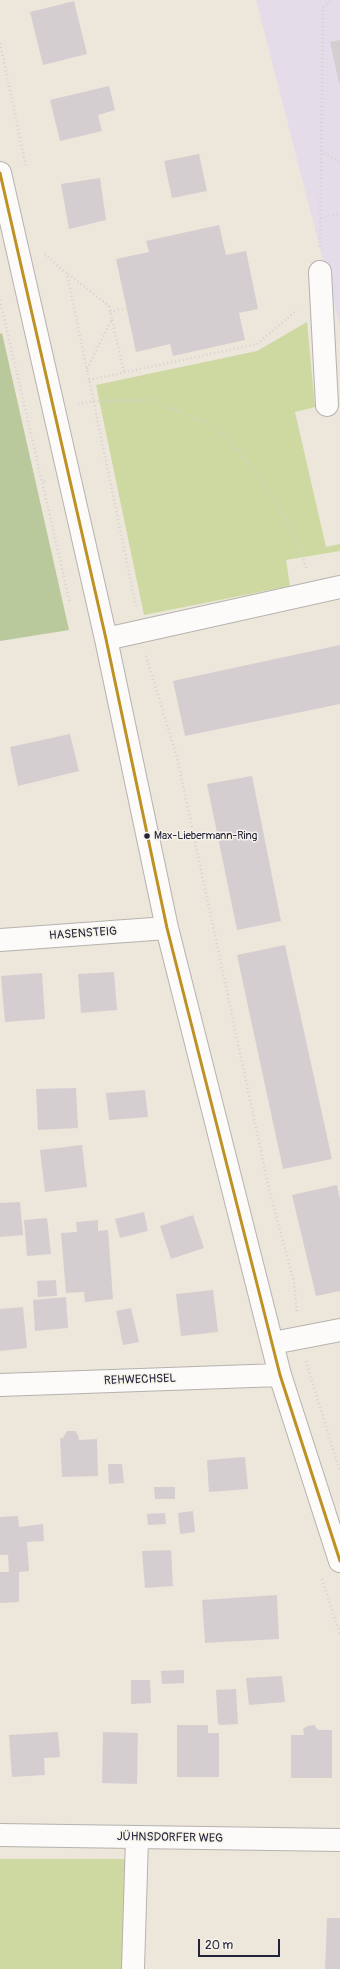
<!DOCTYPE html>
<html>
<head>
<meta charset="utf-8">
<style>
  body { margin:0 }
  #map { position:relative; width:340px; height:1969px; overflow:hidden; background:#ece6db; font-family:Pangolin,sans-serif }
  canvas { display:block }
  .scale { position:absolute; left:198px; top:1939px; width:82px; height:18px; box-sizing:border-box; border:2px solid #22223b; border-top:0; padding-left:5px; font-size:12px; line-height:14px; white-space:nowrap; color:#22223b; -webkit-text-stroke:3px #f7f3e8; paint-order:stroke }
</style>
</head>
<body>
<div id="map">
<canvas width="340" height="1969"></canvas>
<div class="scale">20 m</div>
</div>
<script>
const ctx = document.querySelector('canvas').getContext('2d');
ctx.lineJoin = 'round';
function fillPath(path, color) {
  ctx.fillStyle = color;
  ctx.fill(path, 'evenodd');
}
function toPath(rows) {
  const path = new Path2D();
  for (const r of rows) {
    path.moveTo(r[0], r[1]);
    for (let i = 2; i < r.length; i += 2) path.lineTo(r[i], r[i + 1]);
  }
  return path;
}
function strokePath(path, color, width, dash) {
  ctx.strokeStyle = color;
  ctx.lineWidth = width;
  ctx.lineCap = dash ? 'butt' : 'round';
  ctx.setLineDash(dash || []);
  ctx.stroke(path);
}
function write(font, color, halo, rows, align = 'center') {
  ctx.font = font + ' Pangolin,sans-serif';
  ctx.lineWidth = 3;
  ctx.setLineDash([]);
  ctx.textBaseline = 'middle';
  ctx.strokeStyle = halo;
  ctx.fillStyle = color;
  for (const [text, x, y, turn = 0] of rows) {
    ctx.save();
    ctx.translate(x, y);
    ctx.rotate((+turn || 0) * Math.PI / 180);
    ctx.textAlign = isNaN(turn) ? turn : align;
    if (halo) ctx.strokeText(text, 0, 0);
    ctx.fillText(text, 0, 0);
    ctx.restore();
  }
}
fillPath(toPath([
  [256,0,340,0,340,326]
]), '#e5dce9');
fillPath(toPath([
  [307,322,315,407,295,412,326,547,340,544,340,551,286,560,290,586,144,615,96,385,257,351],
  [0,1859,127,1859,123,1969,0,1969]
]), '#ced9a2');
fillPath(toPath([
  [2,333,69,630,0,641,0,334]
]), '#b9c99b');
fillPath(toPath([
  [74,1,87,54,43,65,30,12],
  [340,40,340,83,339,83,330,42],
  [109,86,115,110,98,115,102,131,60,141,50,100],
  [199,154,207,191,172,198,164,161],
  [100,178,106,220,69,229,61,184],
  [219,225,226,255,246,251,258,309,239,313,245,340,173,356,170,344,136,352,116,259,149,252,146,241],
  [340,645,340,704,185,736,173,681],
  [70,734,79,771,18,786,10,747],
  [252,776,281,921,237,930,207,784],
  [285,945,332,1159,283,1169,237,955],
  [114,972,117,1010,81,1013,78,974],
  [42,973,45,1019,5,1022,1,976],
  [76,1088,78,1128,38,1130,36,1089],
  [145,1090,148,1117,109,1120,106,1093],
  [82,1145,87,1187,45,1192,40,1150],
  [337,1185,340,1199,340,1291,316,1296,292,1195],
  [20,1202,23,1235,0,1237,0,1203],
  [144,1212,148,1231,120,1238,115,1219],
  [193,1215,204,1248,171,1259,160,1226],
  [47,1218,51,1254,27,1256,24,1220],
  [98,1220,98,1231,108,1230,113,1299,85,1302,84,1292,66,1293,61,1233,77,1232,76,1222],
  [56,1280,57,1296,38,1297,37,1281],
  [213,1290,218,1332,181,1336,176,1294],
  [66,1297,68,1328,35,1331,33,1300],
  [23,1307,27,1348,0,1351,0,1309],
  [131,1308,139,1342,123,1345,116,1311],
  [67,1431,75,1431,78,1435,79,1440,97,1439,98,1476,62,1477,60,1438,63,1438],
  [245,1457,248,1489,209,1492,207,1460],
  [108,1464,122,1464,124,1483,109,1484],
  [154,1487,175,1487,175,1499,155,1499],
  [193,1511,195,1532,180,1534,178,1513],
  [165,1513,166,1524,148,1525,147,1514],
  [18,1516,19,1527,43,1524,44,1541,27,1542,29,1571,19,1572,19,1602,0,1603,0,1572,9,1572,8,1555,0,1555,0,1517],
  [171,1550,173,1586,145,1588,142,1551],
  [277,1595,279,1639,205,1643,202,1600],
  [184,1670,184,1683,162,1684,161,1671],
  [282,1676,285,1702,249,1705,246,1678],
  [131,1680,150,1680,151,1703,131,1704],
  [236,1689,238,1724,220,1725,218,1723,216,1690],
  [177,1725,208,1725,208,1733,219,1733,219,1777,177,1777],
  [314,1725,318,1730,332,1730,332,1778,291,1778,291,1735,304,1735,303,1729,307,1726],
  [58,1732,60,1757,44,1758,45,1775,12,1777,9,1735],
  [103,1732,138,1733,137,1784,102,1783],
  [327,1918,340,1918,340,1969,325,1969]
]), '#d5ced1');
const minor = toPath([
  [0,173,106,639,167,928,280,1375,340,1561],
  [320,272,327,405],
  [106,639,340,587],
  [0,940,167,928],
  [273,1343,340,1330],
  [0,1385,280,1375],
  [0,1835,340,1840],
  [133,1969,137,1838]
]);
strokePath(minor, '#b6b2ad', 24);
strokePath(toPath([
  [0,43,26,167],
  [321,151,340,163],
  [321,218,340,213],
  [320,247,323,7,333,0],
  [45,254,67,274,136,606],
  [68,274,109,306,112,319,87,369],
  [0,300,42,482],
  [110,312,126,308],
  [112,320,124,372],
  [89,380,257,344,297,310],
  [78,404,94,401,149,400,218,427,262,480,296,538,307,570],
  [45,481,42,482,70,603],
  [146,656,177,757,269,1189,294,1282,297,1314],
  [306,1361,340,1472],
  [322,1579,340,1635]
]), '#d4d2d1', 2.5, [1, 3]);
strokePath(minor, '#fcfbfa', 22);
strokePath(toPath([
  [0,173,106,639,167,928,280,1375,340,1561]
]), '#be9124', 3);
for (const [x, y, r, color] of [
  [147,836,3.5,"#22223b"]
]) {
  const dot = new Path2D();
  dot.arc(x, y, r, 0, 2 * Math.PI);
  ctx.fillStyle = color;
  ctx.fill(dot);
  strokePath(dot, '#f7f3e8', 1.5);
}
write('11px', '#22223b', '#f7f3e8', [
  ["Max-Liebermann-Ring",154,836]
], 'left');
write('12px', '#22223b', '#f7f3e8', [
  ["HASENSTEIG",83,934,-4],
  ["REHWECHSEL",140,1380,-2],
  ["JÜHNSDORFER WEG",170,1838,1]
]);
</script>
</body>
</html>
